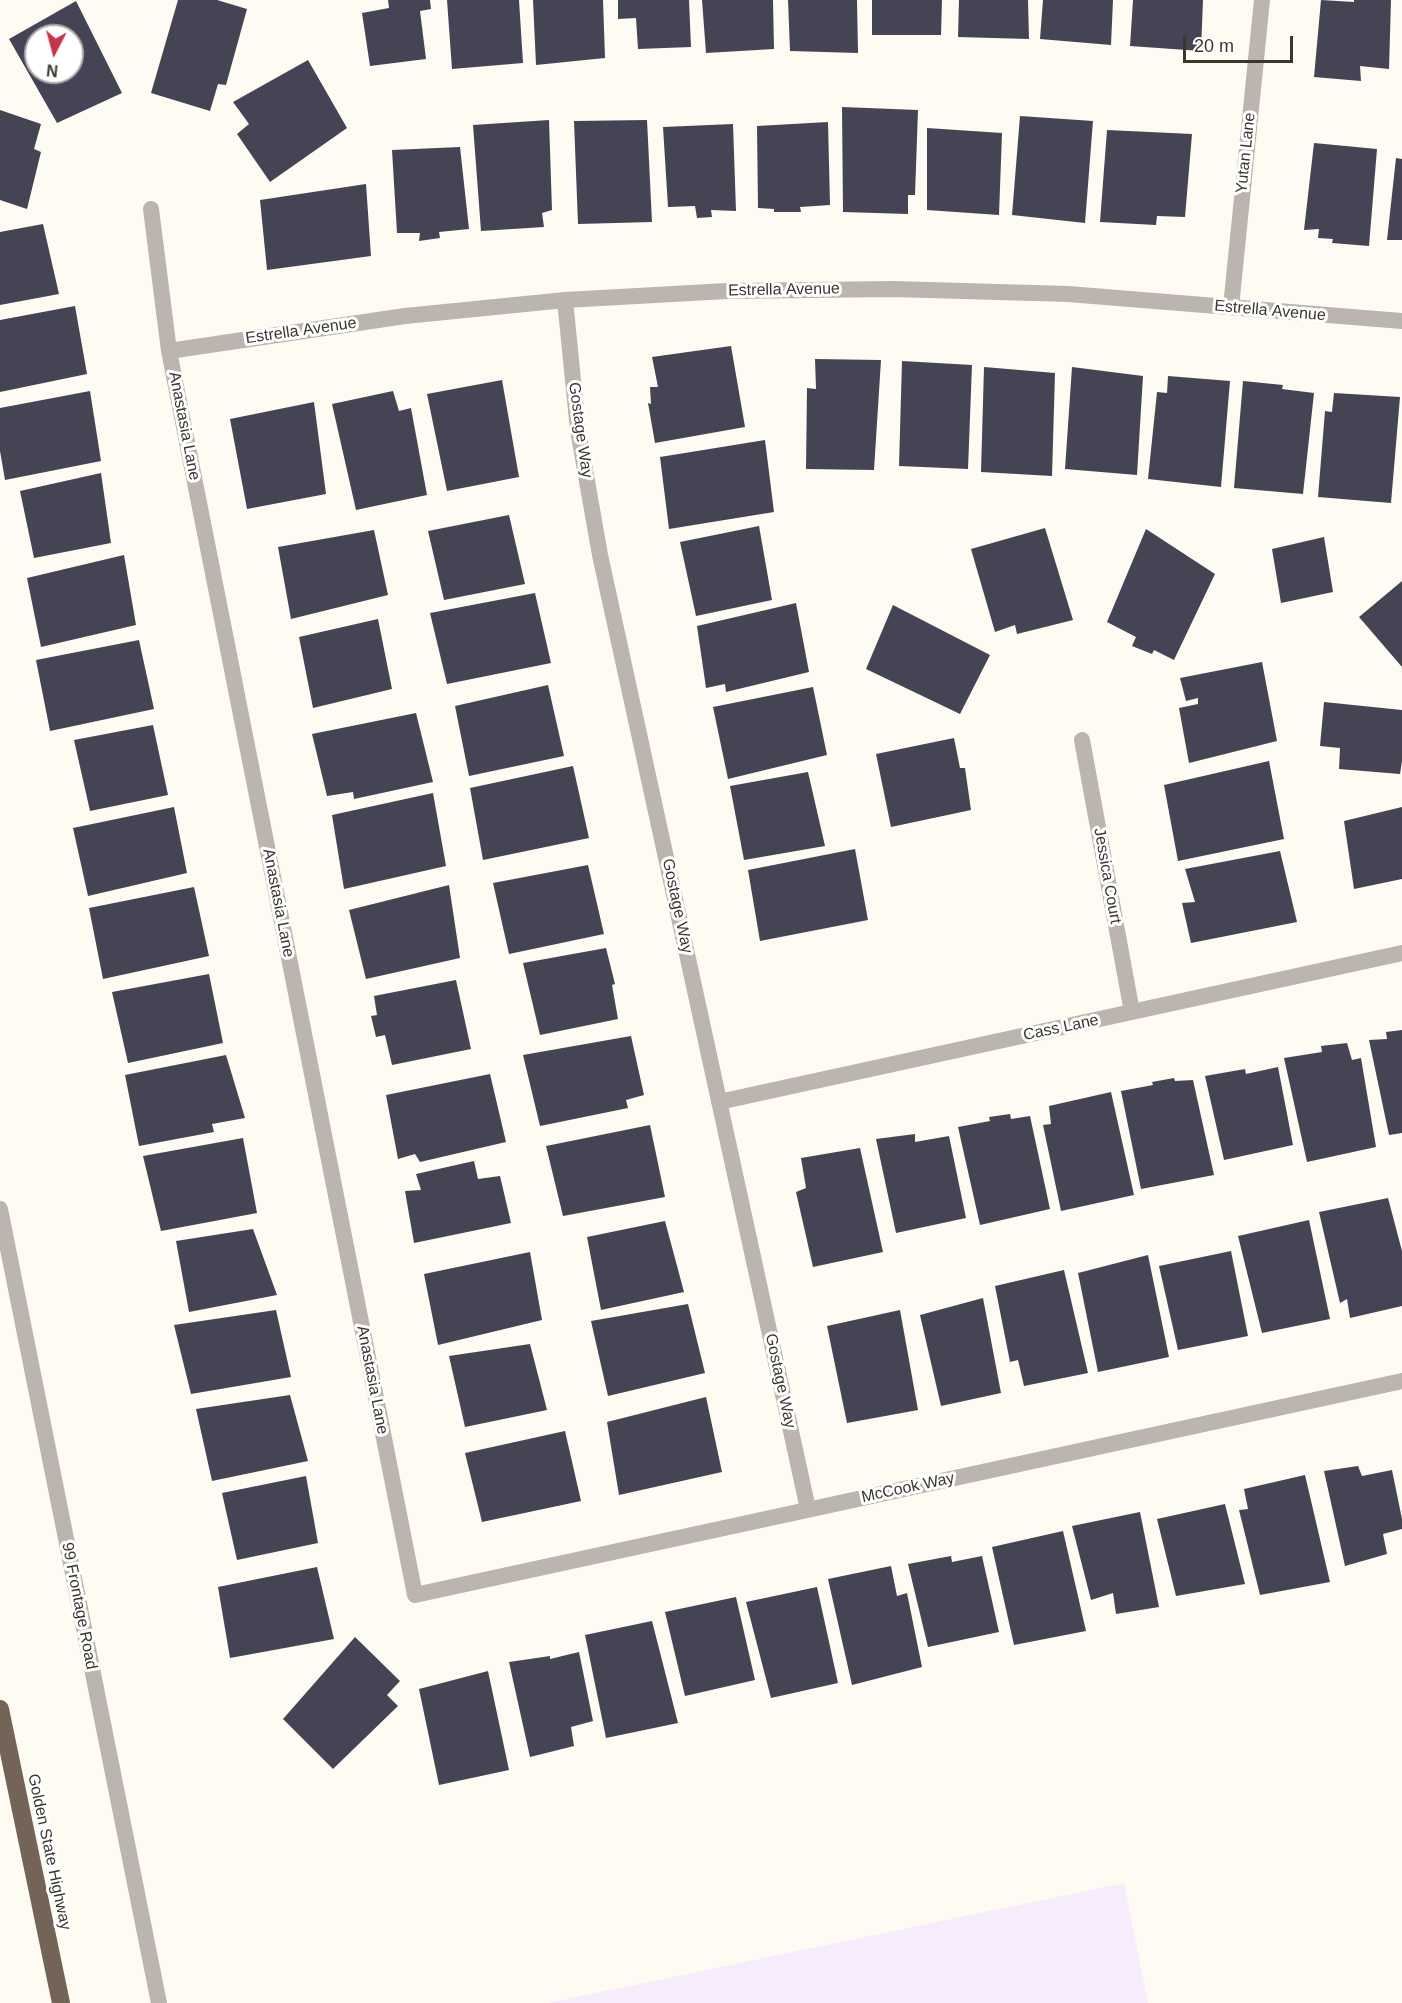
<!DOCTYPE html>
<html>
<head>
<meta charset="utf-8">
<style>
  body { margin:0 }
  #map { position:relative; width:1402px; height:2003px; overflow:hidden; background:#fefbf2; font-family:Arial,sans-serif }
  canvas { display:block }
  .north { position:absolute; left:24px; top:24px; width:60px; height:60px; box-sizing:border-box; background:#fff; border:2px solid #b0afac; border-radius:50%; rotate:186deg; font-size:16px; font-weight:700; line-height:24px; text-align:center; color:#3a372f }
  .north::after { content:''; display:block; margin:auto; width:21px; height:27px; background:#c53549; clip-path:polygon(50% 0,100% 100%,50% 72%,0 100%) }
  .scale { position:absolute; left:1183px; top:36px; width:110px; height:27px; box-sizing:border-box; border:3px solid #3a372f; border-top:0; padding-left:8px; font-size:18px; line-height:21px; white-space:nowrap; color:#3a372f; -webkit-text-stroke:4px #fff; paint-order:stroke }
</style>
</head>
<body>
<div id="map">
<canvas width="1402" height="2003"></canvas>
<div class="north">N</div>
<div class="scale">20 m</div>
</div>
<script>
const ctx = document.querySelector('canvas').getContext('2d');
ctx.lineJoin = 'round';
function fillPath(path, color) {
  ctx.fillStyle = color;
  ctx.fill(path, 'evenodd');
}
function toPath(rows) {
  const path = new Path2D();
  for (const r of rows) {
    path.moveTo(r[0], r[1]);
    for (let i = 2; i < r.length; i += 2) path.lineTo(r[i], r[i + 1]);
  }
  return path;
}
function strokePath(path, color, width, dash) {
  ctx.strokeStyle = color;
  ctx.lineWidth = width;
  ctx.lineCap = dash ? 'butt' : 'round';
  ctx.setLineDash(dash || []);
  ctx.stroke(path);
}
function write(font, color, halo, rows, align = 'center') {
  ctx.font = font + ' Arial,sans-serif';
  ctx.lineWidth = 6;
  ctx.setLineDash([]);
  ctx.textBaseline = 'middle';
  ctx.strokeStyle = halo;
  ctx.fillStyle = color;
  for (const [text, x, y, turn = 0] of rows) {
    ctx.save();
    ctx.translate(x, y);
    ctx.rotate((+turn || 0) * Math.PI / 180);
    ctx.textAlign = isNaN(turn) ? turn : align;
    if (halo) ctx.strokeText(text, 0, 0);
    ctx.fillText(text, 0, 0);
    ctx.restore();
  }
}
fillPath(toPath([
  [1124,1883,1148,2003,548,2003]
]), '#f7ecfc');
fillPath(toPath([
  [178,0,217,0,247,9,226,85,218,84,210,111,151,93],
  [388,0,430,0,431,9,420,11,426,59,370,66,362,13,389,8],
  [447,0,519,0,523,63,452,69],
  [533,0,603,0,605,58,536,65],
  [618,0,689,0,691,47,638,49,636,18,618,19],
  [702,0,773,0,774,49,706,53],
  [788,0,857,0,858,53,790,51],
  [872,0,942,0,941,35,872,35],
  [959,0,1028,0,1029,39,958,37],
  [1043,0,1113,0,1111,45,1040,39],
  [1133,0,1203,0,1201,51,1130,46],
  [1321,0,1354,2,1354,0,1391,0,1389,69,1360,66,1361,81,1314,77],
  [76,1,122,93,57,123,9,39],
  [36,36,72,36,72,72,36,72],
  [308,60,347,128,270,182,237,134,249,124,233,102],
  [842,107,918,110,915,195,908,195,908,214,843,212],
  [0,110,41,124,34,149,41,152,27,209,0,200],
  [1020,116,1093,121,1085,223,1012,215],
  [549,120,552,210,542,213,544,227,481,231,473,125],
  [647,120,652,222,578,224,574,121],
  [828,122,830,205,800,207,801,212,774,212,774,209,758,208,757,126],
  [733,124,736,211,711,210,712,217,697,218,695,206,668,207,663,127],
  [927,128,1002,133,999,215,927,210],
  [1107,130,1192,134,1185,217,1157,216,1156,225,1100,222],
  [1314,143,1377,149,1369,246,1332,243,1333,239,1318,238,1319,229,1304,230],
  [460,147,469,229,439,232,440,238,419,241,420,233,397,233,392,150],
  [1396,158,1402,159,1402,240,1387,240],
  [366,184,371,256,267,270,260,200],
  [43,224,59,294,0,305,0,232],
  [75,306,87,374,0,392,0,320],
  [731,346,745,427,655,443,648,403,651,404,650,387,658,387,652,357],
  [815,359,881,360,874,470,806,469,807,388,816,389],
  [902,361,972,365,968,469,899,466],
  [984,367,1055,373,1052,476,981,472],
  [1072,367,1143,376,1137,475,1065,469],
  [1168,376,1230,381,1221,487,1148,479,1157,392,1167,393],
  [502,380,519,477,447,491,427,394],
  [1243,381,1283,385,1282,389,1314,393,1303,494,1234,488],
  [90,391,101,461,5,480,0,451,0,408],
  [393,391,399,411,411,408,427,495,356,510,332,404],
  [1334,393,1400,397,1391,503,1318,497,1325,411,1332,412],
  [314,402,326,494,247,509,230,419],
  [765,440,774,512,669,529,660,457],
  [101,473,111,543,34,558,20,491],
  [509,515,525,584,444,600,428,531],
  [759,526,772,600,696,616,680,542],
  [1045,528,1073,620,1017,634,1015,625,995,632,971,549],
  [1146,529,1215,574,1174,660,1154,650,1152,654,1132,646,1136,637,1107,622],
  [374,530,388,595,291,619,278,547],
  [1324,537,1333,592,1281,603,1272,549],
  [124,555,136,625,41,647,27,578],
  [1402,581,1402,667,1359,617],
  [535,593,551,663,447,684,430,613],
  [796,603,809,672,726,692,725,684,706,688,697,626],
  [893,605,990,655,960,714,866,669],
  [378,619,392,689,313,708,299,637],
  [139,640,154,709,50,731,36,660],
  [1262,662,1277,741,1189,763,1179,708,1198,704,1198,698,1186,701,1180,678],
  [548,685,564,756,469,776,455,706],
  [813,687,827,755,728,779,713,707],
  [1324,702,1402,710,1402,761,1400,774,1339,769,1340,748,1320,746],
  [416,713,433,782,354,799,353,792,327,796,312,734],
  [153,725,168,795,90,811,74,740],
  [954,738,960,768,965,768,971,810,891,827,876,754],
  [1269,761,1284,839,1178,861,1164,785],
  [573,766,589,838,483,860,470,788],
  [808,772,825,846,744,860,730,786],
  [433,793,446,866,344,889,332,815],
  [174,807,187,873,88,896,73,828],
  [1402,807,1402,879,1354,889,1344,821],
  [855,849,868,920,760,941,748,870],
  [1280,851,1297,922,1191,943,1182,903,1195,902,1185,869],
  [588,865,604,934,509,954,493,883],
  [449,885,460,958,366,979,349,910],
  [194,887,209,956,103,979,89,908],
  [606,948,615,984,612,985,618,1019,540,1035,523,963],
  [209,974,223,1043,128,1063,112,992],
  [456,980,471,1049,392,1065,385,1035,376,1037,371,1016,377,1015,374,996],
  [1402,1030,1402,1133,1389,1135,1369,1040,1387,1039,1386,1032],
  [631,1036,644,1095,626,1100,628,1108,540,1126,523,1055],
  [1347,1043,1352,1060,1361,1058,1376,1147,1307,1162,1284,1058,1322,1052,1321,1046],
  [226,1055,245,1118,212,1124,214,1132,139,1146,125,1075],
  [1278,1067,1293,1145,1224,1160,1205,1076,1245,1069,1246,1074],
  [490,1074,506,1142,420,1162,415,1154,398,1159,386,1095],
  [1174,1078,1175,1081,1193,1080,1214,1175,1141,1189,1121,1091,1153,1085,1152,1082],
  [1111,1092,1134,1195,1061,1211,1043,1125,1051,1124,1049,1106],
  [1010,1114,1011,1119,1030,1116,1050,1209,980,1225,958,1127,990,1121,989,1117],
  [650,1125,665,1197,563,1216,546,1146],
  [915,1134,915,1142,949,1136,966,1218,896,1233,876,1139],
  [243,1138,257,1213,161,1231,143,1156],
  [860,1148,883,1252,813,1267,796,1192,806,1188,801,1158],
  [474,1161,478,1179,500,1176,511,1223,414,1243,405,1191,421,1190,416,1174],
  [1388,1198,1402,1251,1402,1306,1350,1318,1347,1299,1340,1303,1319,1212],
  [1309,1220,1330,1319,1262,1333,1238,1236],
  [665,1221,684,1292,601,1310,587,1237],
  [253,1229,277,1295,189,1312,176,1241],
  [1231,1251,1248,1336,1178,1350,1159,1266],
  [530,1252,542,1320,438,1345,424,1274],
  [1148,1255,1169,1357,1098,1372,1078,1273],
  [1064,1270,1088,1373,1024,1386,1018,1360,1010,1362,995,1286],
  [983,1298,1001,1393,941,1406,920,1315],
  [688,1304,705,1373,608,1396,591,1321],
  [276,1310,291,1377,191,1394,174,1325],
  [900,1310,918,1410,847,1423,827,1326],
  [530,1344,547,1410,465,1427,449,1356],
  [290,1395,308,1461,212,1481,196,1409],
  [706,1397,722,1472,619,1495,607,1422],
  [565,1431,581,1501,482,1522,465,1453],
  [1358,1466,1362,1476,1392,1470,1402,1519,1402,1529,1383,1534,1387,1554,1345,1566,1324,1471],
  [1305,1475,1330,1582,1260,1595,1239,1510,1248,1509,1244,1489],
  [306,1476,318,1543,237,1560,222,1493],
  [1225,1504,1245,1584,1176,1596,1157,1519],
  [1140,1512,1159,1607,1116,1614,1113,1593,1091,1600,1072,1526],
  [1063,1531,1086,1631,1014,1645,992,1547],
  [951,1556,952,1562,982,1556,999,1632,928,1647,908,1564],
  [891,1566,897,1596,907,1593,922,1667,852,1685,828,1579],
  [317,1567,334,1639,230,1658,218,1587],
  [817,1587,838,1683,771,1698,746,1602],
  [736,1597,755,1680,685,1696,665,1612],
  [652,1621,678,1723,606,1738,585,1635],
  [355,1637,400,1681,387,1695,398,1706,333,1769,283,1719],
  [579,1652,593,1721,571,1727,574,1746,530,1757,509,1662,550,1656,550,1659],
  [488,1671,509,1770,439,1785,419,1689]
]), '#454455');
strokePath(toPath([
  [151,209,169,351,415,1595,1402,1381],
  [565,300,578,430,600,555,808,1509],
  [1231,307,1262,0],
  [169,351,405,316,565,300,727,291,893,289,1068,294,1402,321],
  [1082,740,1132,1012],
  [719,1102,1402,953]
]), '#bcb4ae', 16);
strokePath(toPath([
  [0,1209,159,2003]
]), '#bcb4ae', 16);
strokePath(toPath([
  [0,1709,61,2003]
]), '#746458', 18);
write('16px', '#3a372f', '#fff', [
  ["Yutan Lane",1246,153,-84],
  ["Estrella Avenue",784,290,-1],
  ["Estrella Avenue",1270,311,5],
  ["Estrella Avenue",301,331,-8],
  ["Anastasia Lane",184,426,79],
  ["Gostage Way",580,430,82],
  ["Jessica Court",1107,876,80],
  ["Anastasia Lane",278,903,79],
  ["Gostage Way",677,906,78],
  ["Cass Lane",1061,1028,-12],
  ["Anastasia Lane",372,1380,79],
  ["Gostage Way",780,1381,78],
  ["McCook Way",908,1488,-12],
  ["99 Frontage Road",79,1606,79],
  ["Golden State Highway",49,1852,78]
]);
</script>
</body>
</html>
